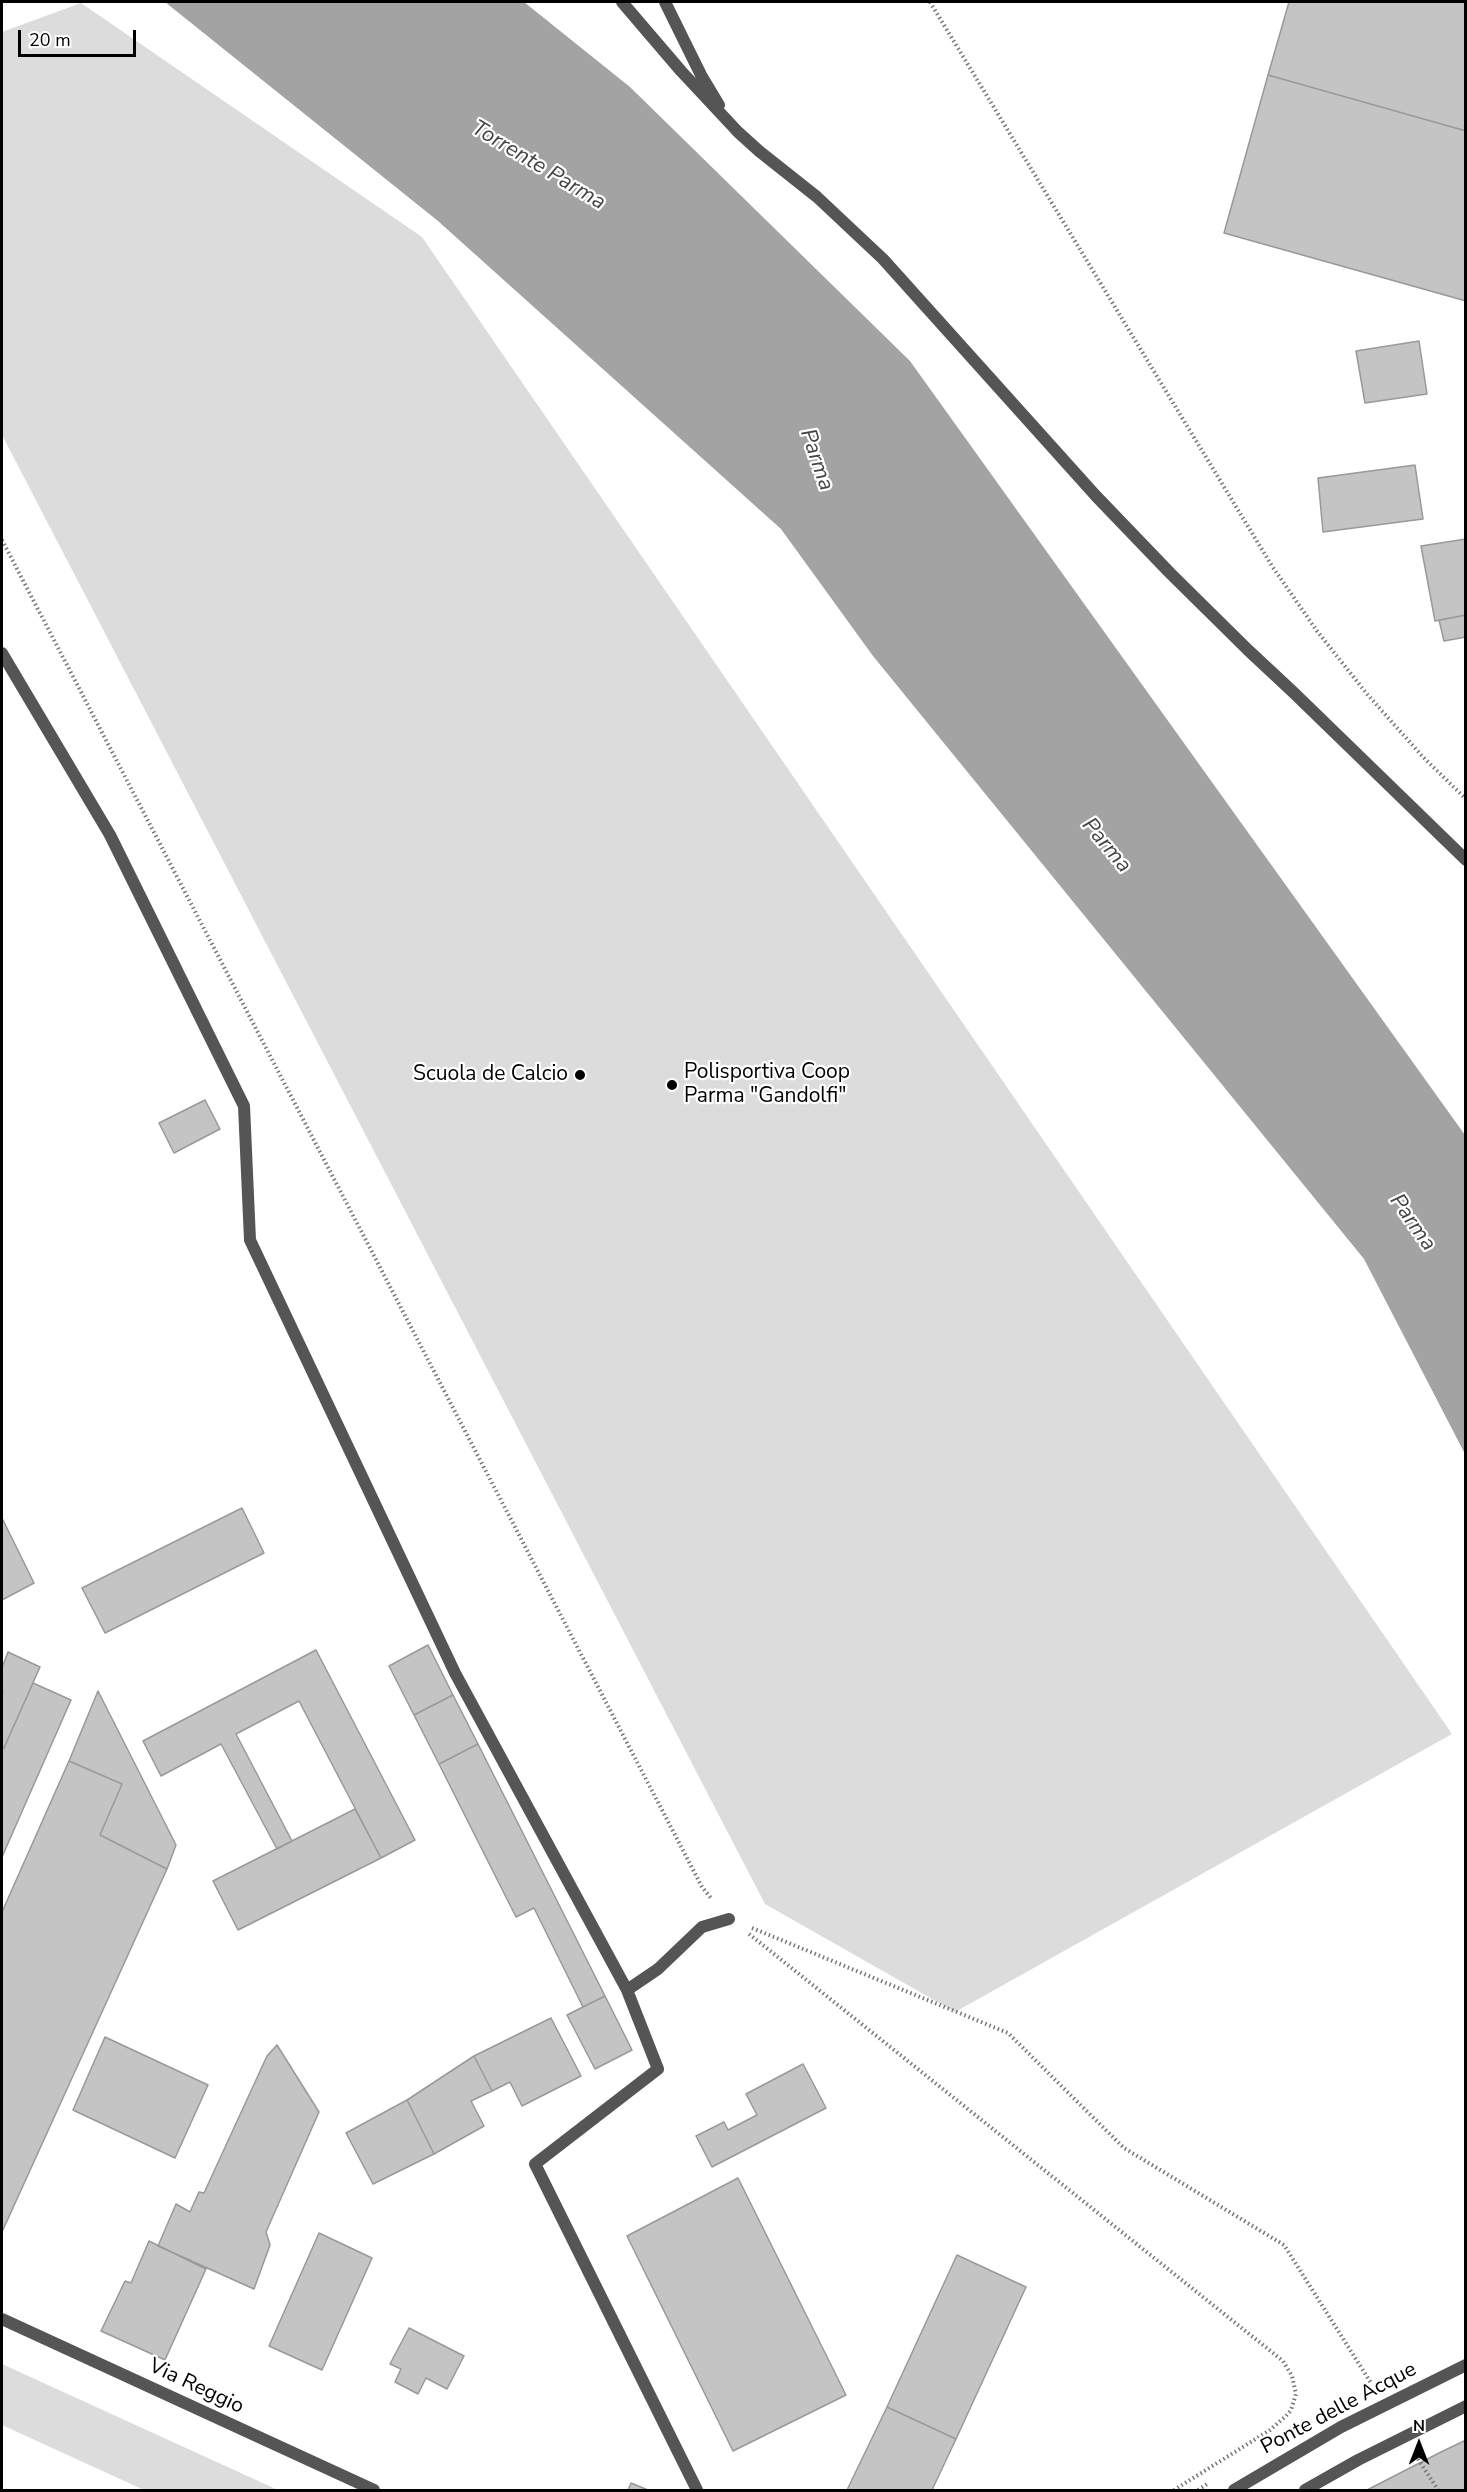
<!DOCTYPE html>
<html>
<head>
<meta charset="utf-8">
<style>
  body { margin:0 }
  #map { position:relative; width:1467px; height:2492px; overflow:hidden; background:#fff; font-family:"Nunito Sans",sans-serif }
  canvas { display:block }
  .frame { position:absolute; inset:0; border:3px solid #000; pointer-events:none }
  .north { position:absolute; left:1389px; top:2414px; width:60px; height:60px; -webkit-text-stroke:4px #fff; paint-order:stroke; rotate:0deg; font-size:16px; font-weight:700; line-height:24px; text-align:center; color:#000 }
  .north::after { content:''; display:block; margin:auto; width:21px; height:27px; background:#000; clip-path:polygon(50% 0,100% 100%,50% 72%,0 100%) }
  .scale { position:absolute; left:18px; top:30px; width:118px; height:27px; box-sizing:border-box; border:3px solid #000; border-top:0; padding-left:8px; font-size:18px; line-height:21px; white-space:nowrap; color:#000; -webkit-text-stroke:4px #fff; paint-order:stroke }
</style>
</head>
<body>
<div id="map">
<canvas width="1467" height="2492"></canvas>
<div class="frame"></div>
<div class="north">N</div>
<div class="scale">20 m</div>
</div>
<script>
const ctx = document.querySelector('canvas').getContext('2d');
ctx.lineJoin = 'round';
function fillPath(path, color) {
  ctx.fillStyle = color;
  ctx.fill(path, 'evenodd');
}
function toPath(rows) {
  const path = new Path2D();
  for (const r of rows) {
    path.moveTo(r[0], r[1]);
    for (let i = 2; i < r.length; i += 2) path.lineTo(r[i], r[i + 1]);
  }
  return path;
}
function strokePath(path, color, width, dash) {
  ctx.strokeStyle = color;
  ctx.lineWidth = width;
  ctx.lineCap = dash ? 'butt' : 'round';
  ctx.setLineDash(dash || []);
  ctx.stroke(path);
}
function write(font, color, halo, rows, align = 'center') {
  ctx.font = font + ' "Nunito Sans",sans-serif';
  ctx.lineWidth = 4.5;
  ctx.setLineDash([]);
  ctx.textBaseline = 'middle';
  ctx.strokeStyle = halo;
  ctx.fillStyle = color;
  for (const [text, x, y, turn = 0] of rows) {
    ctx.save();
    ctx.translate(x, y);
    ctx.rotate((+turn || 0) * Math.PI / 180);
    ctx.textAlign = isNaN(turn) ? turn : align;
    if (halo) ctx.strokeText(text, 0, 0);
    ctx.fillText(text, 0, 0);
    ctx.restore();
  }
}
fillPath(toPath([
  [81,3,422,237,1452,1734,955,2012,765,1904,2,435,2,32],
  [2,2364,278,2490,144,2490,2,2425]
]), '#dcdcdc');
fillPath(toPath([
  [165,2,524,2,630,87,910,361,1465,1135,1465,1454,1364,1259,873,656,781,529,438,221]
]), '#a3a3a3');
const building = toPath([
  [1289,2,1466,2,1466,131,1268,75,1289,2],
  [1268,75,1466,131,1466,301,1224,233,1268,75],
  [1419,341,1427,394,1365,403,1356,351,1419,341],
  [1415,465,1423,519,1323,532,1318,478,1415,465],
  [1466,539,1466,615,1435,621,1421,546,1466,539],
  [1466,615,1466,637,1444,641,1439,620,1466,615],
  [205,1100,220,1129,174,1153,159,1123,205,1100],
  [242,1508,264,1553,105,1633,82,1588,242,1508],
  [2,1518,34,1583,2,1600,2,1518],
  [428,1645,453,1695,414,1715,389,1666,428,1645],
  [316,1650,415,1840,381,1858,299,1701,236,1734,292,1841,277,1849,221,1744,161,1776,143,1741,316,1650],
  [8,1652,40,1667,4,1748,2,1747,2,1696,3,1691,2,1690,2,1668,8,1652],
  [33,1683,71,1700,2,1857,2,1747,4,1748,33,1683],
  [98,1691,176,1845,167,1869,100,1835,122,1784,69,1761,98,1691],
  [453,1695,478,1744,439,1764,414,1715,453,1695],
  [478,1744,605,1996,583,2007,534,1908,516,1917,439,1764,478,1744],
  [69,1761,122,1784,100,1835,167,1869,2,2232,2,1912,69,1761],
  [355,1809,381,1858,238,1930,213,1881,355,1809],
  [605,1996,632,2050,595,2069,567,2015,605,1996],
  [551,2018,581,2076,522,2106,510,2082,492,2091,474,2056,551,2018],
  [105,2037,208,2085,175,2158,73,2110,105,2037],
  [277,2045,319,2112,266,2232,270,2245,254,2289,158,2246,176,2204,190,2212,199,2192,204,2193,267,2056,277,2045],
  [474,2056,492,2091,471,2101,484,2126,434,2154,407,2100,474,2056],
  [803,2064,826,2108,712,2167,696,2136,724,2122,728,2130,757,2115,746,2094,803,2064],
  [407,2100,434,2154,373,2184,346,2133,407,2100],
  [738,2178,846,2395,733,2451,627,2236,738,2178],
  [319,2233,372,2258,322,2370,269,2346,319,2233],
  [149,2241,206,2269,165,2360,101,2331,125,2281,131,2283,149,2241],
  [957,2255,1026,2287,956,2439,887,2407,957,2255],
  [409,2328,464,2356,447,2389,426,2378,418,2394,395,2382,401,2369,390,2364,409,2328],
  [887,2407,956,2439,932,2490,847,2490,887,2407],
  [1466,2440,1466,2490,1367,2490,1441,2452,1466,2440],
  [631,2483,648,2490,628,2490,631,2483]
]);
fillPath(building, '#c4c4c4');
strokePath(building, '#999', 1.5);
strokePath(toPath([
  [930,2,1272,566,1317,631,1367,694,1423,757,1466,799],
  [2,540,702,1887,711,1898],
  [752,1928,1008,2033,1124,2148,1284,2245,1371,2383],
  [749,1934,1283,2361,1292,2376,1296,2394,1291,2410,1286,2416,1270,2430,1174,2490],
  [1418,2459,1438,2490],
  [1198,2490,1207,2484]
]), '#777', 4, [1.5, 3]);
strokePath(toPath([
  [2,653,110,835,244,1106,250,1240,455,1673,627,1990],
  [697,2490,535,2164,658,2069,627,1990,658,1969,702,1927,729,1919]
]), '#555', 12);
strokePath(toPath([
  [622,2,681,71,738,132,759,151,817,197,883,259,1096,496,1170,573,1248,650,1293,692,1466,860],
  [665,2,701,75,719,105],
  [2,2319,374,2490],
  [1234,2490,1341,2427,1466,2365],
  [1305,2490,1358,2460,1466,2406]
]), '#555', 12);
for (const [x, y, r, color] of [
  [580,1075,6,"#000"],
  [672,1085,6,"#000"]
]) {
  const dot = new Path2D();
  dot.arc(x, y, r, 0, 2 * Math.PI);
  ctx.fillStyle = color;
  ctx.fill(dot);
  strokePath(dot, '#fff', 2);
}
write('21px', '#000', '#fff', [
  ["Polisportiva Coop",684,1073],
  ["Parma \"Gandolfi\"",684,1097],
  ["Scuola de Calcio",568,1075,"right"]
], 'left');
write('21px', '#000', '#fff', [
  ["Via Reggio",196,2387,25],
  ["Ponte delle Acque",1339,2409,-28]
]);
write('italic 22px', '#444', '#fff', [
  ["Torrente Parma",538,166,31],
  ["Parma",816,460,71],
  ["Parma",1106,846,50],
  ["Parma",1412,1223,55]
]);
</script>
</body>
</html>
